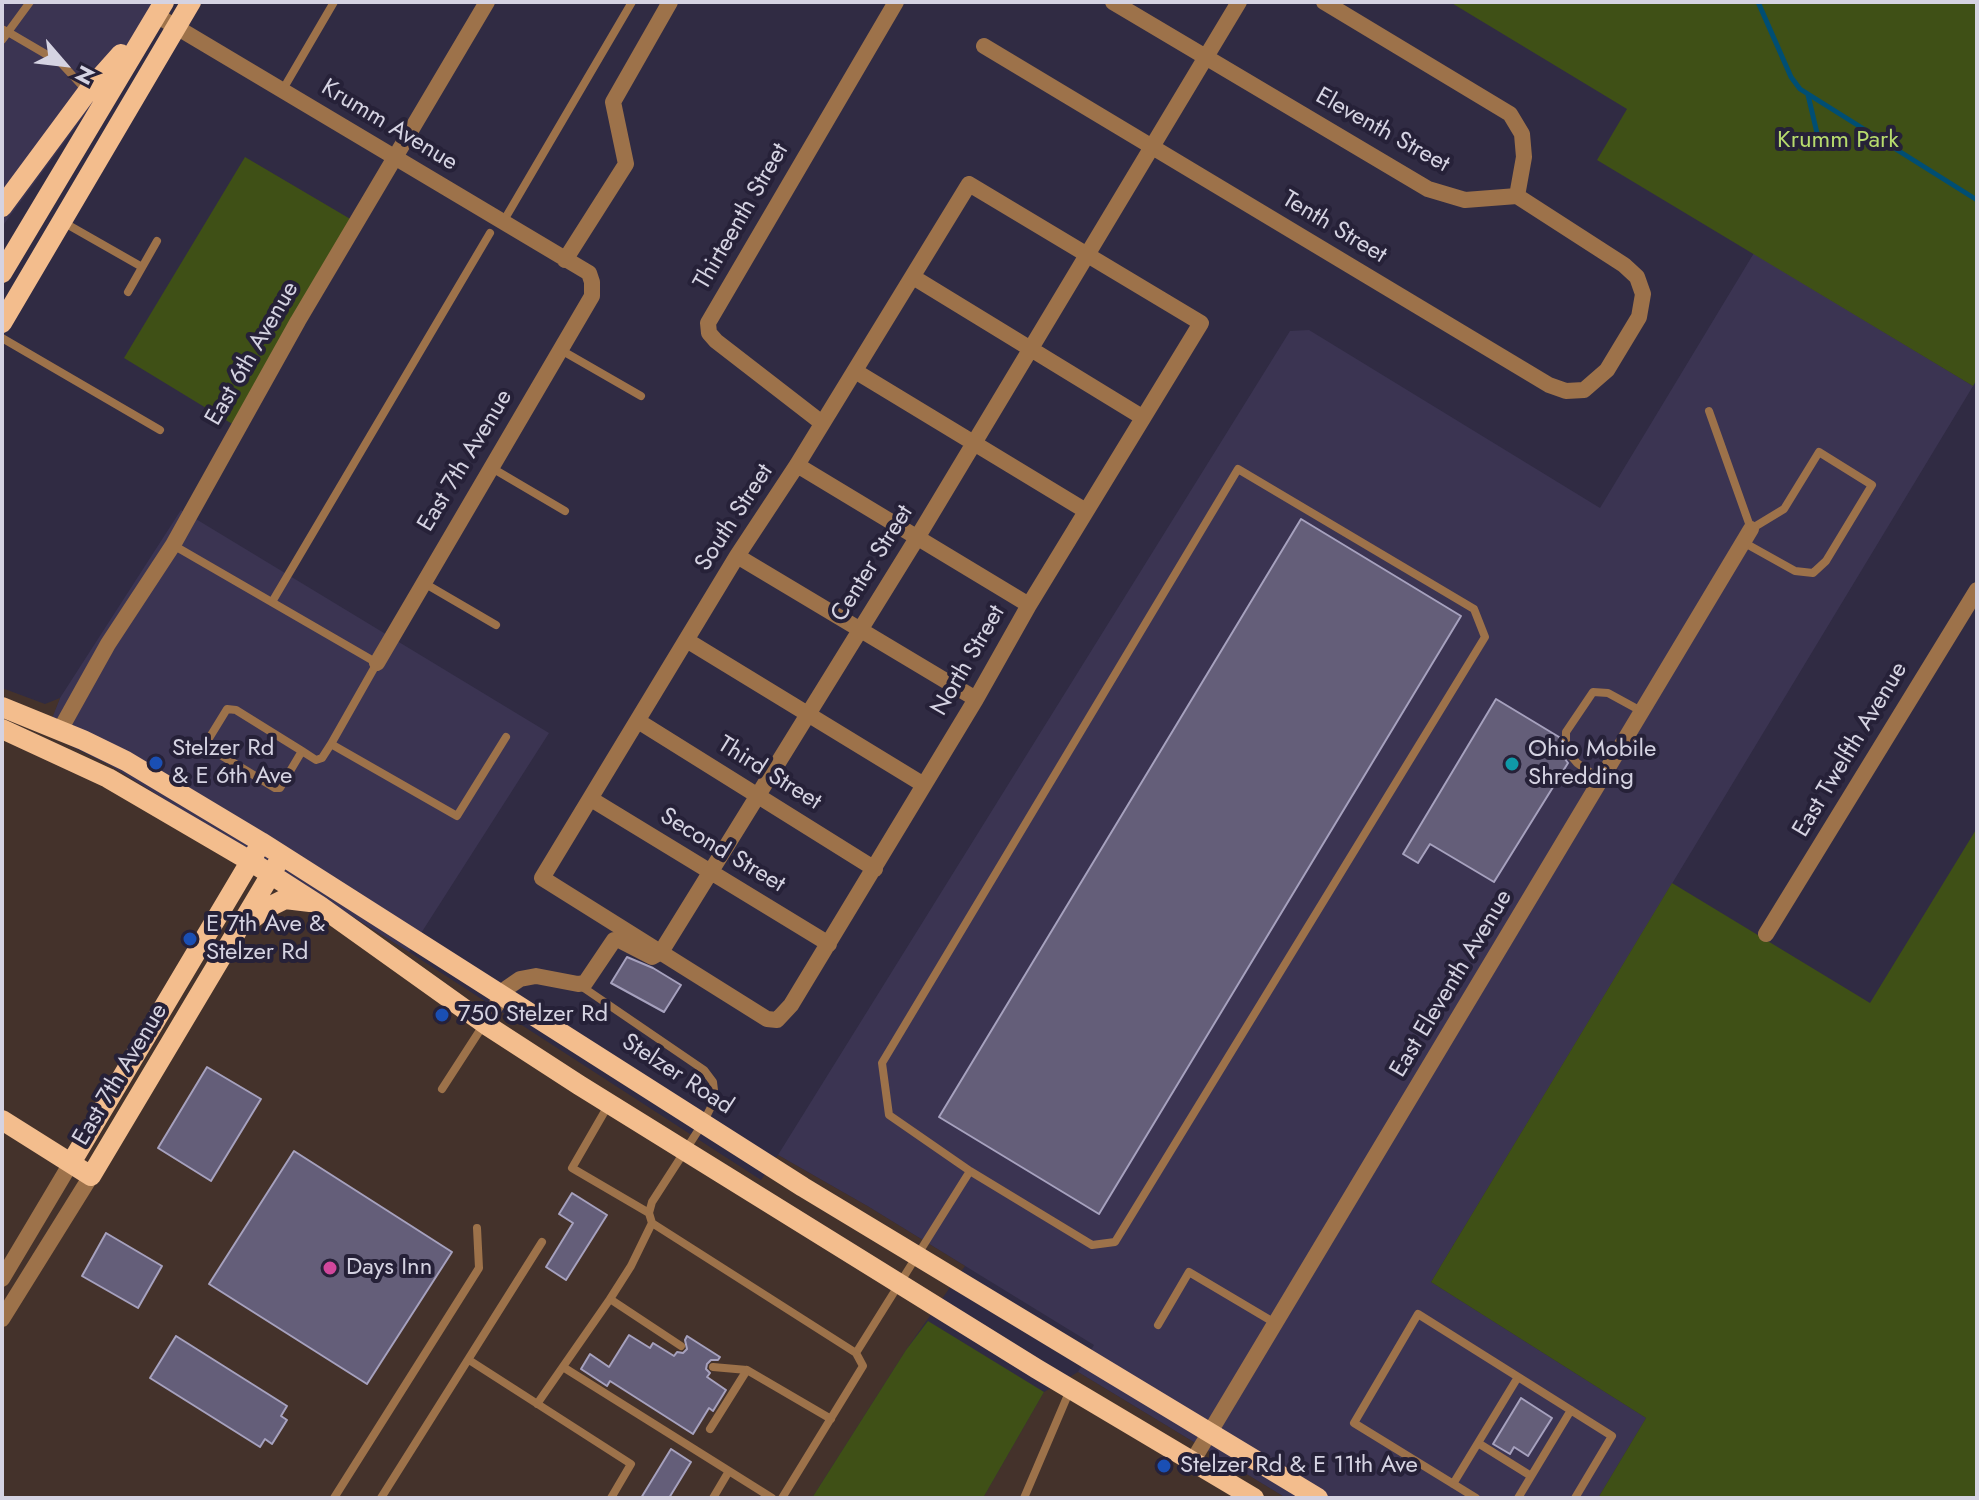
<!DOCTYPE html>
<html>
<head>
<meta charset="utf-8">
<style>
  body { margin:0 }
  #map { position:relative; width:1979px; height:1500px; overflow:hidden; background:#302b43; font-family:Jost,sans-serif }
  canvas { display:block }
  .frame { position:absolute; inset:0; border:4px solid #d5d3e2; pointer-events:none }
  .north { position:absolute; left:24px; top:24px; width:80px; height:80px; -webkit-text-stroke:6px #262138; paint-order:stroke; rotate:118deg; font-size:22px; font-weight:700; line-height:32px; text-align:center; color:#d5d3e2 }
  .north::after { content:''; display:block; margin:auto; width:28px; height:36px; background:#d5d3e2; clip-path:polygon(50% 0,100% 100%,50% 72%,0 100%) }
</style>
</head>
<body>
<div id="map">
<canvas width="1979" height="1500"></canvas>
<div class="frame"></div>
<div class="north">N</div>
</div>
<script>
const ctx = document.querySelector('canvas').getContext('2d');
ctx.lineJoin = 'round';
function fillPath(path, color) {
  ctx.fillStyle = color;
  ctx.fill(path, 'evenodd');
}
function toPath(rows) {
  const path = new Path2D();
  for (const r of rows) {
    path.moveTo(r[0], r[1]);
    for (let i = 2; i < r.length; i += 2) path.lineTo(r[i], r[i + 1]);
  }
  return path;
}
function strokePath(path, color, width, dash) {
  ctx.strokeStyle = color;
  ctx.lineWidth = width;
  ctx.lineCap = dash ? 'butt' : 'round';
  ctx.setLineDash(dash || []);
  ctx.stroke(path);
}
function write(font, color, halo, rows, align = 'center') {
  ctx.font = font + ' Jost,sans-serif';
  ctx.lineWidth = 8;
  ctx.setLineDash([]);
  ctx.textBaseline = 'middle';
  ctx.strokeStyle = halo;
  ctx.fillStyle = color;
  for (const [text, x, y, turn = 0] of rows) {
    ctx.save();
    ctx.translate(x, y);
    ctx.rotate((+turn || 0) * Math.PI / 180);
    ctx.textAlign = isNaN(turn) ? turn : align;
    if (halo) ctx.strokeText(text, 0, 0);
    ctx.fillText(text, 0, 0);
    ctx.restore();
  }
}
fillPath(toPath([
  [2,2,168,2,4,224,2,222],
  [1754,253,1973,386,1431,1282,1646,1418,1598,1498,1286,1498,1078,1372,1094,1345,869,1207,778,1155,1290,331,1309,330,1600,508],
  [181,510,549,733,409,952,111,766,45,733,60,698]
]), '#3b3452');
fillPath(toPath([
  [2,688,45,704,60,698,46,734,111,766,409,952,761,1180,778,1155,869,1207,965,1266,906,1350,812,1498,2,1498],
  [1078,1372,1286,1498,983,1498,1044,1392]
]), '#44322b');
fillPath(toPath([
  [1450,2,1977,2,1977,379,1973,386,1597,160,1627,109],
  [245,157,352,220,234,425,124,358],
  [1977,828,1977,1498,1598,1498,1646,1418,1431,1282,1672,883,1870,1003],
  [928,1321,1044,1392,983,1498,812,1498,906,1350]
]), '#3f5016');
strokePath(toPath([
  [1758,2,1791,77,1800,89,1977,200],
  [1808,95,1817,133]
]), '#004e73', 5);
const building = toPath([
  [1301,519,1461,616,1099,1214,939,1117,1301,519],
  [1496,699,1559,737,1559,751,1568,763,1494,882,1430,844,1418,863,1403,854,1496,699],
  [627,957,653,968,681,985,664,1012,611,983,627,957],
  [207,1067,261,1099,211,1181,158,1148,207,1067],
  [294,1151,452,1252,367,1384,209,1284,294,1151],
  [572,1193,607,1215,566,1280,546,1267,573,1223,559,1214,572,1193],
  [106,1233,162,1266,138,1308,82,1276,106,1233],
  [629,1335,650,1348,653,1343,674,1356,677,1352,683,1353,687,1349,685,1340,687,1336,720,1357,718,1360,711,1360,707,1364,706,1369,710,1373,707,1377,726,1390,713,1411,709,1408,693,1434,610,1381,607,1386,581,1369,590,1354,609,1367,629,1335],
  [176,1336,287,1406,281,1416,287,1420,272,1444,265,1439,260,1447,150,1378,176,1336],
  [1521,1398,1552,1418,1528,1456,1514,1447,1510,1454,1493,1444,1521,1398],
  [671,1449,691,1462,669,1498,641,1498,671,1449]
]);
fillPath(building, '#645e79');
strokePath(building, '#a6a1be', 2);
strokePath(toPath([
  [30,2,8,32,61,63,86,90],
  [2,29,8,32,2,40],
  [282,91,334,2],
  [63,222,142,267],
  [503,222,632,2],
  [128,292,157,241],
  [2,338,160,430],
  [561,350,641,396],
  [1709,411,1751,529,1784,509,1819,452,1872,485,1826,561,1813,573,1795,571,1743,542],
  [492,468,565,511],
  [173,545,377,663,331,744,457,816,506,737],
  [424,583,496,625],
  [272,602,490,233],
  [302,751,280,788,275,788,209,748,208,740,227,709,236,710,302,751,316,760,322,758,331,744],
  [1601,780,1577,763,1566,750,1566,732,1593,692,1608,693,1641,711],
  [581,986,704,1070,713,1082,715,1099,703,1123,652,1202,649,1213,652,1223,856,1353,970,1171,889,1115,882,1063,1238,469,1474,609,1485,637,1115,1242,1092,1245,970,1171],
  [442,1089,484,1024],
  [609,1104,572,1168,649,1213],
  [652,1223,631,1266,610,1299,681,1346],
  [1158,1325,1189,1272,1275,1323],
  [469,1360,631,1464,611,1498],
  [563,1367,772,1498],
  [713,1367,747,1370,831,1419],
  [537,1404,610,1299],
  [710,1429,747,1370],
  [1478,1443,1531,1476],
  [1453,1484,1518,1377],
  [334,1498,479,1268,477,1228],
  [381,1498,542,1242],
  [713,1498,729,1471],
  [782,1498,863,1366,856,1353],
  [1024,1498,1070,1390],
  [1476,1498,1354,1423,1418,1314,1612,1436,1575,1498],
  [1518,1498,1571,1410]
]), '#9d724a', 8);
strokePath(toPath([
  [1324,2,1510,114,1522,134,1524,157,1517,196],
  [156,15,589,273,592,282,592,296,377,663],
  [984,46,1549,385,1566,391,1584,390,1607,370,1639,317,1643,294,1637,277,1624,265,1517,196,1465,200,1428,189,1113,2],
  [969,184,1201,323,1029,605,976,699,791,1005,777,1020,767,1019,542,878,737,556,797,465,969,184],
  [565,260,626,164,613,102,670,2],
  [913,277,1142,417],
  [855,371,1086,511],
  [822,423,716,341,709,333,708,323,896,2],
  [797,465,1029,605],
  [737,556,976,699],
  [688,641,924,785],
  [638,721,875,869],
  [60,730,108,644,173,545,298,321,487,2],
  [591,799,829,944],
  [1766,934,1977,590],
  [485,1023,507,988,520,979,536,976,578,984,585,983,614,940,619,940,652,957,661,952,917,538,1239,2],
  [1192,1462,1751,529]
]), '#9d724a', 16);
strokePath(toPath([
  [2,1279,71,1163],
  [2,1319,91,1176]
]), '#9d724a', 16);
strokePath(toPath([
  [2,207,88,91,121,54],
  [2,273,164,2],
  [2,323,191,2],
  [2,707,83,740,126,761,261,842,803,1187,1318,1498],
  [2,729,108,778,250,861,320,906,488,1026,579,1085,1037,1369,1254,1498],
  [246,924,265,909,285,899,310,902],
  [2,1120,91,1176,277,864],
  [71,1163,257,850]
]), '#f3bd8d', 20);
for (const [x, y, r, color] of [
  [156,763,8,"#1a4fb4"],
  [1512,764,8,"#0f9aa8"],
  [190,939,8,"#1a4fb4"],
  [442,1015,8,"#1a4fb4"],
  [330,1268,8,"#d1479c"],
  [1164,1466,8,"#1a4fb4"]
]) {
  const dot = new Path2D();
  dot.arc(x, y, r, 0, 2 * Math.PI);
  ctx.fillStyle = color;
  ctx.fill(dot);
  strokePath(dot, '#262138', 3);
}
write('24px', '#d5d3e2', '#262138', [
  ["Krumm Avenue",389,126,31],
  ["Eleventh Street",1382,131,29],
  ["Thirteenth Street",742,217,-60],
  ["Tenth Street",1334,228,31],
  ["East 6th Avenue",253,354,-60],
  ["East 7th Avenue",466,461,-59],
  ["South Street",735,518,-57],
  ["Center Street",873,564,-58],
  ["North Street",969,661,-60],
  ["East Twelfth Avenue",1851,750,-59],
  ["Third Street",769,774,32],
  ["Second Street",722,851,31],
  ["East Eleventh Avenue",1452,984,-59],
  ["East 7th Avenue",121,1075,-59],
  ["Stelzer Road",677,1075,33]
]);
write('24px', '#b7db6d', '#262138', [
  ["Krumm Park",1838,141]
]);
write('24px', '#d5d3e2', '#262138', [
  ["Stelzer Rd",172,749],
  ["& E 6th Ave",172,777],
  ["Ohio Mobile",1528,750],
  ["Shredding",1528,778],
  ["E 7th Ave &",206,925],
  ["Stelzer Rd",206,953],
  ["750 Stelzer Rd",458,1015],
  ["Days Inn",346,1268],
  ["Stelzer Rd & E 11th Ave",1180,1466]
], 'left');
</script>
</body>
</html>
